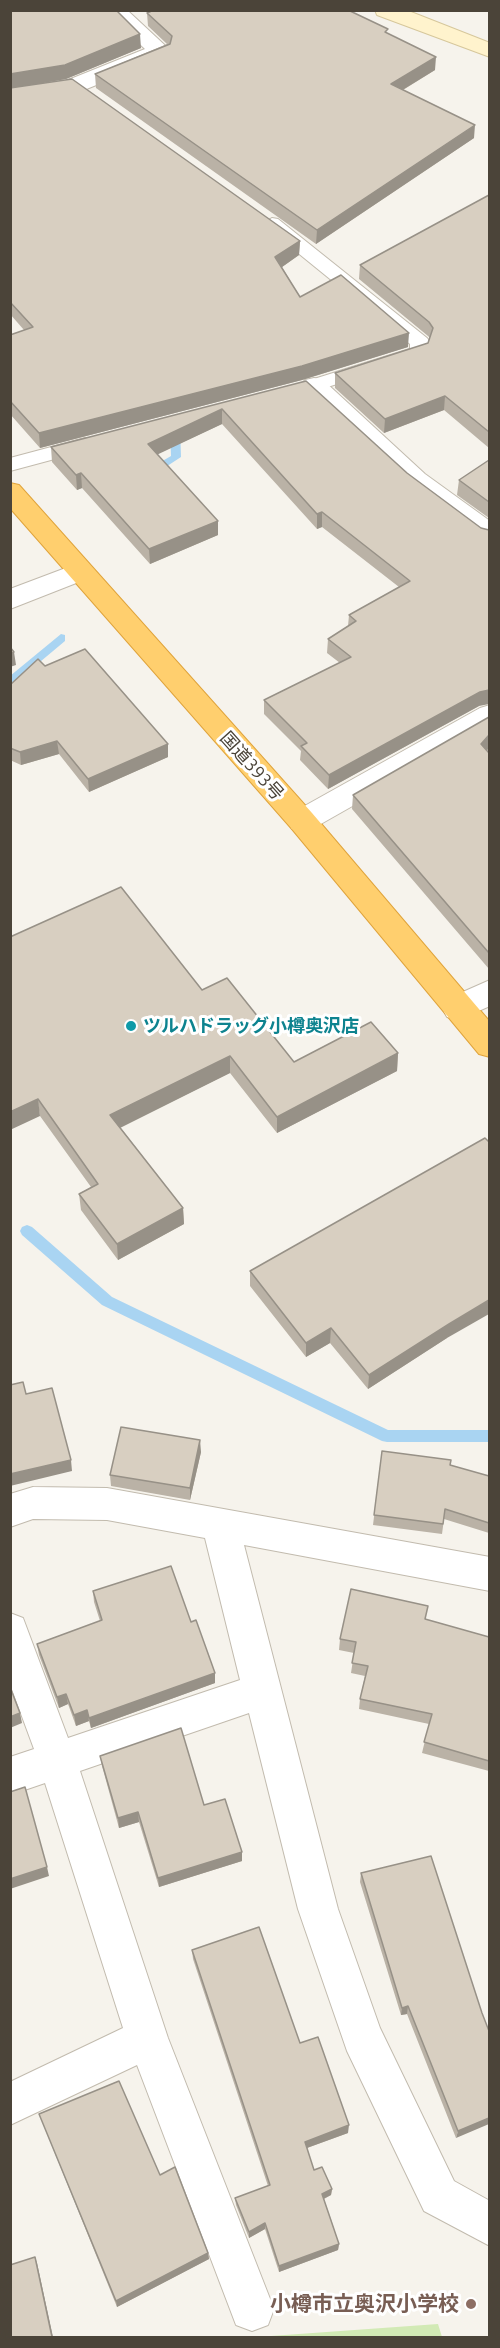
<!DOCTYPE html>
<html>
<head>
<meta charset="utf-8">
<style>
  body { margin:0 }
  #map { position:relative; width:500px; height:2348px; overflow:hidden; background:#f6f3ec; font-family:Ubuntu,sans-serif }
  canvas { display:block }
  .frame { position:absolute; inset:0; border:12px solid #4b4439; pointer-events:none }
</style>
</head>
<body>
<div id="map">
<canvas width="500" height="2348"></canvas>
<div class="frame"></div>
</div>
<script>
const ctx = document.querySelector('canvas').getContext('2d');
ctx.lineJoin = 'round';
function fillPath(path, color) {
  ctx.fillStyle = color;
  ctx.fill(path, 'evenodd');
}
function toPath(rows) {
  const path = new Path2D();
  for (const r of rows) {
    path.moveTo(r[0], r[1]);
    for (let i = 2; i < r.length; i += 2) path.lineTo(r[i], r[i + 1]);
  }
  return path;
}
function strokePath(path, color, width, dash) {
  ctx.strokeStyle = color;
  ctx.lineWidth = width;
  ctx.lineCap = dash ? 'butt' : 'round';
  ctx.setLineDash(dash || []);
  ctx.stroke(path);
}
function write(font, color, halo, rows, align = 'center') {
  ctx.font = font + ' Ubuntu,"Noto Sans JP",sans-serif';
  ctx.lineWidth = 6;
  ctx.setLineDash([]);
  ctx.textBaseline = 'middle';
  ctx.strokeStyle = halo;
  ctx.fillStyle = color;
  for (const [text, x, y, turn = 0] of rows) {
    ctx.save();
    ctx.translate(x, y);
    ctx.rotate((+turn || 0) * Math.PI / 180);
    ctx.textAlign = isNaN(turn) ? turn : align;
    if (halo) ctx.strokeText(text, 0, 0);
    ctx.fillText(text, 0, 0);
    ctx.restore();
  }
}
fillPath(toPath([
  [438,2324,442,2337,253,2337,257,2337]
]), '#d2eab5');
fillPath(toPath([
  [175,424,180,427,181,457,155,474,147,474,147,470,171,456,170,427,175,424],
  [61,634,65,635,65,641,10,687,10,676,61,634],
  [27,1225,32,1227,112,1297,388,1430,490,1430,490,1442,387,1442,382,1441,102,1305,22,1235,20,1231,22,1227,27,1225]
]), '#a9d4f2');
const lane = toPath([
  [272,218,278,219,427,338,430,342,426,356,299,396,285,396,282,392,285,388,410,349,410,344,266,227,263,223,272,218],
  [85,438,92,439,95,444,92,449,10,471,10,458,85,438]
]);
const street = toPath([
  [104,10,127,10,171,51,168,56,84,90,68,90,65,85,68,80,145,49,104,10],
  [314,378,323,380,425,474,490,521,490,544,481,541,407,486,305,392,301,386,305,380,314,378],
  [79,563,89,566,93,572,89,578,10,609,10,589,79,563],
  [490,705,490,728,312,829,302,832,292,829,287,821,292,813,480,708,490,705],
  [490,980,490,1006,458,1020,447,1017,442,1008,447,999,490,980],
  [33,1487,107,1488,490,1557,490,1591,244,1545,338,1909,380,2028,454,2181,490,2201,490,2246,424,2211,347,2051,298,1909,249,1713,80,1771,168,2038,274,2309,268,2325,252,2331,236,2325,137,2065,10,2125,10,2082,123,2028,45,1783,10,1795,10,1757,34,1749,10,1684,10,1613,23,1618,68,1738,240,1680,205,1538,107,1520,33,1519,10,1527,10,1494,33,1487]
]);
const secondary = toPath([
  [375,10,406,10,490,43,490,57,377,15,375,10]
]);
const highway = toPath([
  [10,483,19,485,312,813,490,1022,490,1057,479,1054,292,829,10,508,10,483]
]);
strokePath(lane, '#c2bbae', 2);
strokePath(street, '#c2bbae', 2);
strokePath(secondary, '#d6c79b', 2);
strokePath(highway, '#e0a43c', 2);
fillPath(lane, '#fff');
fillPath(street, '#fff');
fillPath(secondary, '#fff3cd');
fillPath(highway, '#ffcf6e');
fillPath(toPath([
  [10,10,141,48,66,79,35,84,300,241,299,255,282,267,300,297,408,347,302,380,40,448,10,414,10,335,24,330,10,314],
  [147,13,388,34,435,70,403,90,474,138,316,244,96,88,95,74,167,44,148,26],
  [489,195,489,448,444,410,384,433,335,388,335,373,428,343,430,338,428,336,359,279,360,265],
  [306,381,479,706,328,789,300,760,301,751,264,714,264,700,340,663,327,653,328,639,348,626,349,615,399,587,322,527,317,529,222,424,157,454,218,535,150,564,82,488,77,490,52,462,51,447],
  [489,460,489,518,457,495,459,480],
  [45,666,168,757,89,792,59,754,21,765,10,760,10,685],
  [489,748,487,751,489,753,489,969,352,809,353,795],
  [10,937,202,990,294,1062,398,1053,397,1071,277,1133,230,1073,120,1127,183,1208,184,1224,118,1260,81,1210,79,1194,91,1187,40,1116],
  [250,1271,447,1338,368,1389,330,1343,306,1357,250,1286],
  [382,1451,450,1465,489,1476,489,1533,444,1519,442,1534,373,1525],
  [201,1452,190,1500,111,1486,110,1475],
  [93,1591,191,1622,215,1673,215,1683,91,1728,89,1721,76,1726,68,1704,59,1708,39,1655,37,1644,100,1621,94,1602],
  [426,1620,489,1637,489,1771,422,1753,429,1724,359,1709,360,1699,365,1676,351,1673,354,1653,339,1650,340,1639],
  [100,1756,204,1805,242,1861,159,1887,139,1822,119,1828,102,1766],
  [361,1873,482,2013,489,2031,456,2138,407,2014,401,2015,360,1882],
  [192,1950,300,2043,348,2133,307,2148,314,2170,332,2189,331,2195,324,2199,339,2244,338,2250,279,2272,265,2229,249,2238,236,2205,235,2198,268,2186,193,1959],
  [39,2114,160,2175,208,2253,209,2259,117,2307]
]), '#bab2a6');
fillPath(toPath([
  [140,34,141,48,66,79,10,89,10,74],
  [436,57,435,70,391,97,391,84],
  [475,125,474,138,316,244,317,230],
  [300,241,299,255,275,272,275,257],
  [409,333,408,347,302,380,40,448,39,433],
  [445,396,444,410,384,433,385,419],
  [222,409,222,424,148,459,148,444],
  [81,473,82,488,77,490,76,475],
  [322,512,322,527,317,529,317,514],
  [218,521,218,535,150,564,149,549],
  [14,652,16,665,10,667,10,654],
  [489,690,489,704,479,706,328,789,329,775,480,692],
  [489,735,489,748,479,758,481,744],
  [57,741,59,754,21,765,20,752],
  [168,744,168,757,89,792,88,779],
  [398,1053,397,1071,277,1133,277,1117],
  [230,1056,230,1073,112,1132,110,1115],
  [38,1099,40,1116,10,1130,10,1112],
  [183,1208,184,1224,118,1260,117,1244],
  [489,1300,489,1314,447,1338,368,1389,369,1375,449,1324],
  [331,1328,330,1343,306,1357,306,1343],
  [200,1440,201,1452,190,1500,190,1488],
  [71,1460,72,1471,10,1486,10,1474],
  [215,1673,215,1683,91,1728,89,1718],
  [66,1694,68,1704,59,1708,57,1697],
  [87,1710,89,1721,76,1726,74,1715],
  [20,1713,22,1723,10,1728,10,1717],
  [138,1812,139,1822,119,1828,118,1818],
  [242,1852,242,1861,159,1887,158,1878],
  [47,1867,49,1876,10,1889,10,1879],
  [408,2006,407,2014,401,2015,402,2008],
  [489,2118,489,2124,456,2138,458,2131],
  [349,2125,348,2133,304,2149,305,2142],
  [332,2189,331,2195,321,2200,322,2194],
  [265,2223,265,2229,249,2238,249,2232],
  [339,2244,338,2250,279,2272,279,2266],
  [208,2253,209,2259,117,2307,116,2301],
  [35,2257,37,2263,53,2337,52,2337]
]), '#979187');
const building = toPath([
  [10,10,116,10,140,34,65,65,10,74,10,10],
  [154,10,348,10,388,29,385,32,436,57,391,84,475,125,317,230,95,74,170,44,172,36,147,13,154,10],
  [72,79,300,241,275,257,300,297,341,275,409,333,302,366,39,433,10,401,10,335,33,327,10,302,10,88,72,79],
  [489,195,489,432,445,396,385,419,335,373,428,343,433,328,429,322,360,265,489,195],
  [306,381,407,473,481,528,489,530,489,690,480,692,329,775,301,746,307,743,264,700,351,657,328,639,356,621,349,615,410,581,322,512,317,514,222,409,148,444,218,521,149,549,81,473,76,475,51,447,306,381],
  [489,460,489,502,459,480,489,460],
  [10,647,14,652,10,654,10,647],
  [85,649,168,744,88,779,57,741,20,752,10,748,10,685,38,659,45,666,85,649],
  [489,717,489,735,481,744,489,753,489,953,353,795,489,717],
  [121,887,202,990,227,978,294,1062,371,1022,398,1053,277,1117,230,1056,110,1115,183,1208,117,1244,79,1194,98,1184,38,1099,10,1112,10,937,121,887],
  [485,1138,489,1142,489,1300,449,1324,369,1375,331,1328,306,1343,250,1271,485,1138],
  [23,1382,26,1394,52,1388,71,1460,10,1474,10,1385,23,1382],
  [121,1427,200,1440,190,1488,110,1475,121,1427],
  [382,1451,451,1460,450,1465,489,1476,489,1523,445,1509,443,1524,374,1515,382,1451],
  [171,1566,191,1622,196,1620,215,1673,89,1718,87,1710,74,1715,66,1694,57,1697,37,1644,102,1620,93,1591,171,1566],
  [351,1589,428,1606,425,1619,489,1637,489,1761,424,1742,432,1714,360,1699,368,1666,352,1663,356,1642,340,1639,351,1589],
  [10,1687,20,1713,10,1717,10,1687],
  [181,1728,204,1805,225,1799,242,1852,158,1878,138,1812,118,1818,100,1756,181,1728],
  [25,1787,47,1867,10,1879,10,1792,25,1787],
  [431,1856,482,2013,489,2031,489,2118,458,2131,408,2006,402,2008,361,1873,431,1856],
  [259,1927,300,2043,318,2037,349,2125,305,2142,314,2170,322,2167,332,2189,322,2194,339,2244,279,2266,265,2223,249,2232,235,2198,270,2185,192,1950,259,1927],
  [119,2081,160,2175,175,2167,208,2253,116,2301,39,2114,119,2081],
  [35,2257,52,2337,10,2337,10,2265,35,2257]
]);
fillPath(building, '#d8cfc1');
strokePath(building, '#979187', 1.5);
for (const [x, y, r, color] of [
  [131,1026,6,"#0f9aa8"],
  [471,2304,6,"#8d6e63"]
]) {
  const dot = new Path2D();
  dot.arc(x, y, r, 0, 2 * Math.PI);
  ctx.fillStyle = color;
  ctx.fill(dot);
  strokePath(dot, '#fff', 2);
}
write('18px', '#4b4439', '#fff', [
  ["国道393号",252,766,48]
]);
write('bold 18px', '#0d838f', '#fff', [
  ["ツルハドラッグ小樽奥沢店",143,1026]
], 'left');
write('bold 21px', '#785e54', '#fff', [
  ["小樽市立奥沢小学校",459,2304]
], 'right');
</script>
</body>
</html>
